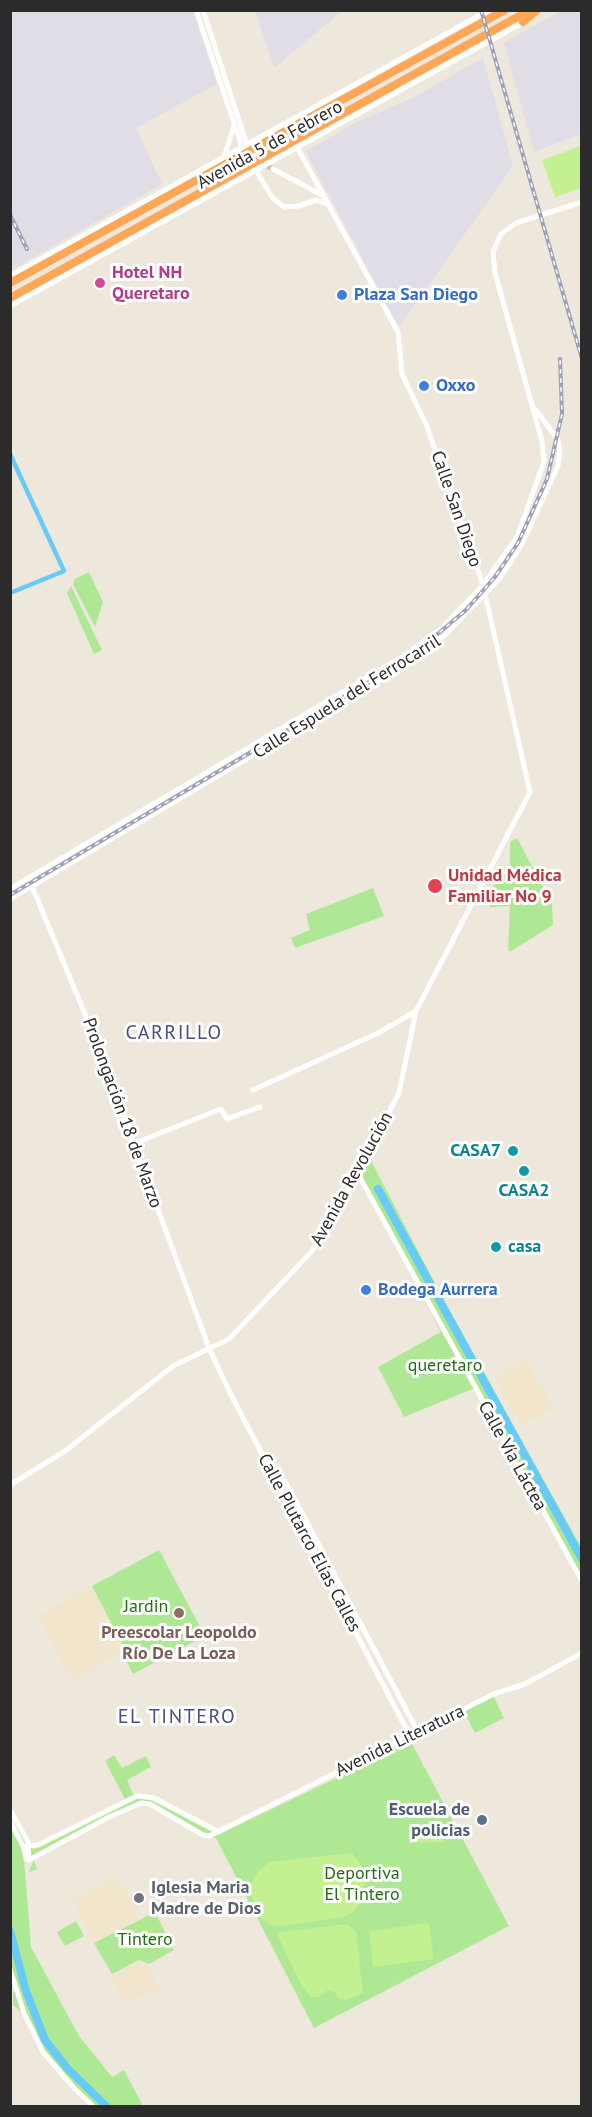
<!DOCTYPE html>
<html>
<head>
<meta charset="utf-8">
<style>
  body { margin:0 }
  #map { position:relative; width:592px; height:2117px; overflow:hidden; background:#eee7dc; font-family:"PT Sans",sans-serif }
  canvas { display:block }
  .frame { position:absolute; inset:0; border:12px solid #2b2b2b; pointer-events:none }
</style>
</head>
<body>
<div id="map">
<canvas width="592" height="2117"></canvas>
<div class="frame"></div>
</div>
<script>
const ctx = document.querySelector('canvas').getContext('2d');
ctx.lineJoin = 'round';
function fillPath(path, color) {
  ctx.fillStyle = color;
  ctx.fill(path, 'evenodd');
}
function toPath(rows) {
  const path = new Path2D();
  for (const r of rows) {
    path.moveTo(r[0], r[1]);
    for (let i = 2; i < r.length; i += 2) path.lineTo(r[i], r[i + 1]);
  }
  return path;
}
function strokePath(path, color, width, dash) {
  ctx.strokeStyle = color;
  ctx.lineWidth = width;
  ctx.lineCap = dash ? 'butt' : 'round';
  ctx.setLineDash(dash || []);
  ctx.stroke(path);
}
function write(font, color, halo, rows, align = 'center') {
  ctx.font = font + ' "PT Sans",sans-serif';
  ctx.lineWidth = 6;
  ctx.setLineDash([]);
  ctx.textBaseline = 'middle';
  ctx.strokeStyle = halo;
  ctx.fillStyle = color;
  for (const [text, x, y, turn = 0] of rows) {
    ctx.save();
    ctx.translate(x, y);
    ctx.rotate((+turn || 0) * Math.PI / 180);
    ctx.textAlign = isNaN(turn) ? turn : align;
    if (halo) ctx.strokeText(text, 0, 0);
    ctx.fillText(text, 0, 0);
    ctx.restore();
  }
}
fillPath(toPath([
  [11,10,193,11,217,84,136,128,162,184,11,270],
  [255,10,342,10,342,11,274,68],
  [560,11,581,11,581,134,534,152,504,43],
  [483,58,513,166,401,324,397,324,306,151,353,124,414,97]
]), '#e0dde6');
fillPath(toPath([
  [526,1359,554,1409,521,1426,495,1378],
  [92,1586,126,1651,72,1680,38,1615],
  [118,1877,140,1919,94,1943,72,1900],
  [137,1962,147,1964,160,1987,125,2004,111,1976]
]), '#f1e6cb');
fillPath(toPath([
  [89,572,103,602,95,627,73,584,75,579],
  [71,586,102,650,94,654,67,593],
  [517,838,552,904,553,925,511,951,508,950,510,906,490,907,490,890,505,873,505,880,510,880,510,842],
  [373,888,384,916,295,948,291,938,310,930,306,914],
  [367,1153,440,1293,581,1547,581,1577,475,1388,404,1417,378,1367,441,1332,357,1172],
  [159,1550,205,1636,133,1674,122,1653,126,1651,92,1586],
  [493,1695,504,1718,475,1733,463,1710],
  [411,1742,509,1926,314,2028,216,1838,207,1836,145,1802,129,1808,33,1858,37,1869,29,1872,33,1861,11,1818,10,1813,33,1849,39,1847,126,1801,105,1761,114,1755,122,1768,146,1756,151,1767,127,1780,135,1798,147,1798,218,1835],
  [10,1821,23,1846,31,1947,79,2036,112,2077,124,2070,143,2106,90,2106,52,2064,24,2014,13,2005,13,1993,16,1987,10,1986],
  [155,1912,174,1950,149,1964,139,1960,112,1974,94,1943],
  [76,1921,84,1936,65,1946,57,1932]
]), '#aee895');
fillPath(toPath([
  [581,146,581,188,555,197,542,160],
  [443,1828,444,1842,409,1843,409,1829],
  [352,1853,362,1866,365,1878,363,1900,352,1913,344,1917,282,1926,270,1925,262,1919,253,1903,250,1886,258,1872,269,1862],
  [429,1923,434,1959,373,1967,369,1931],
  [347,1924,356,1932,363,1993,345,2000,338,1998,335,1992,328,1990,319,1997,311,1997,301,1985,289,1960,278,1936,279,1932]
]), '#c3f090');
strokePath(toPath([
  [10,454,64,571,10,593]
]), '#68cbf7', 4.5);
strokePath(toPath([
  [378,1189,582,1559],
  [10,1931,26,1991,45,2040,68,2069,106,2106]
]), '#68cbf7', 8);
strokePath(toPath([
  [254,146,274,151,288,149],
  [231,163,246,161,260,163,273,169]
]), '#c7c1b9', 5, [5, 2.5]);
strokePath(toPath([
  [196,10,242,147,272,197,284,207,298,206,317,200,327,204],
  [203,10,247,145,258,164],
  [224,157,234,126],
  [273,169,322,195],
  [10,276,489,10],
  [10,306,524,22],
  [29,879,95,1038,209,1348,230,1393,410,1736],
  [10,889,402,657,442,628,483,585,517,537,544,462,542,441,495,273,493,252,501,234,516,223,582,202],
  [10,899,383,678,445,635,499,579,510,563,522,544,558,466,560,449,558,440,536,410],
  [253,1090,378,1033,416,1011],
  [135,1143,221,1109,227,1119,260,1107],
  [357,1172,582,1581],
  [279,1484,285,1481,418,1732],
  [10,1485,65,1451,173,1366,229,1339,312,1251,351,1185,399,1093,416,1011,530,792,483,585,426,424,402,374,398,332,297,147],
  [10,1810,28,1842,29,1860],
  [10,1821,23,1846,26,1859,29,1860,109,1817,141,1803,150,1804,203,1835,209,1836,494,1694,525,1684,582,1653],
  [23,1846,38,1845,137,1796,154,1798,219,1832],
  [10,1969,24,2013,43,2052,74,2088,93,2106]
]), '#fff', 5);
strokePath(toPath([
  [523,22,537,10],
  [10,283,505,10],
  [10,298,530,10]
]), '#ffa756', 8);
const rail = toPath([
  [481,10,582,359],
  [10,215,27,249],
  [10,895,408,659,466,610,495,577,518,543,547,479,562,414,560,359]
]);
strokePath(rail, '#9ea1b7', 4);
strokePath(rail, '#fff', 1.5, [4.5]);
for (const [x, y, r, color] of [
  [100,283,6,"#d1479c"],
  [342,295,6,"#3f7fe0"],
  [424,386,6,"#3f7fe0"],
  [435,886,8,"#e0444e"],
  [513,1151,6,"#0f9aa8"],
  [524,1171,6,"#0f9aa8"],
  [496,1247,6,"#0f9aa8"],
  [366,1290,6,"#3f7fe0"],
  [179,1613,6,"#8d6e63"],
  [482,1820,6,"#5c6f8a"],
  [139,1898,6,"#6b7280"]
]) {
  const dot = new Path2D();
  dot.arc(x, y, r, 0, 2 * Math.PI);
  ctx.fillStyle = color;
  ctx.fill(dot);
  strokePath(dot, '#fff', 2);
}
write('18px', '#2b2b2b', '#fff', [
  ["Avenida 5 de Febrero",270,145,-29],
  ["Calle San Diego",456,509,71],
  ["Calle Espuela del Ferrocarril",347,697,-32],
  ["Prolongación 18 de Marzo",122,1113,70],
  ["Avenida Revolución",352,1179,-61],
  ["Calle Vía Láctea",512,1456,61],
  ["Calle Plutarco Elías Calles",309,1543,62],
  ["Avenida Literatura",400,1741,-26]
]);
write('bold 18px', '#b23c85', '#fff', [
  ["Hotel NH",112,273],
  ["Queretaro",112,294]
], 'left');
write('bold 18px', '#366cbe', '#fff', [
  ["Plaza San Diego",354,295],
  ["Oxxo",436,386],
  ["Bodega Aurrera",378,1290]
], 'left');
write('bold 18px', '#be3a42', '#fff', [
  ["Unidad Médica",448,876],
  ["Familiar No 9",448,897]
], 'left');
write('bold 18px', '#0d838f', '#fff', [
  ["CASA7",501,1151],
  ["CASA2",524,1191,"center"],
  ["casa",508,1247,"left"]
], 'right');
write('18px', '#236e15', '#fff', [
  ["queretaro",445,1366],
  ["Jardin",146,1607],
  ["Deportiva",362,1874],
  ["El Tintero",362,1895],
  ["Tintero",145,1940]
]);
write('bold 18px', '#785e54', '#fff', [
  ["Preescolar Leopoldo",179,1633],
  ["Río De La Loza",179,1654]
]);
write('bold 18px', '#4e5e75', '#fff', [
  ["Escuela de",470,1810],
  ["policias",470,1831]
], 'right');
write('bold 18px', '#5b616d', '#fff', [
  ["Iglesia Maria",151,1888],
  ["Madre de Dios",151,1909]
], 'left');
ctx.letterSpacing = '1.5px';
write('20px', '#484f80', '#fff', [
  ["CARRILLO",174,1033],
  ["EL TINTERO",177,1717]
]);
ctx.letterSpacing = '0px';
</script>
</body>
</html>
